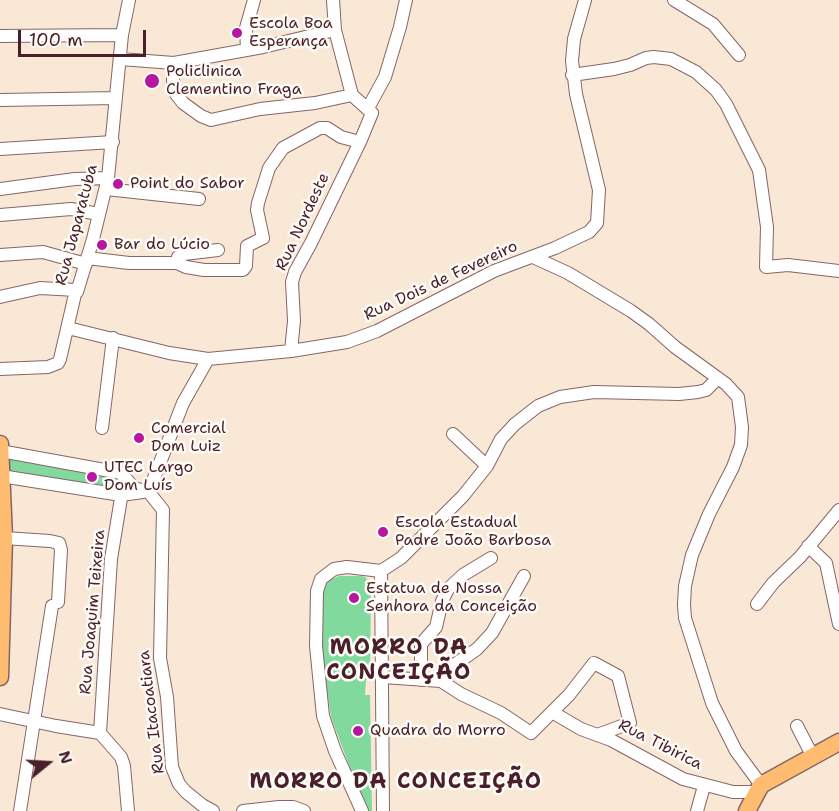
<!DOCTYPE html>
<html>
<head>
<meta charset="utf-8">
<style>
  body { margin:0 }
  #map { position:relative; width:839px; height:811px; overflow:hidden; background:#f8e8d5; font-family:"Shantell Sans",sans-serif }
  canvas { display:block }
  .north { position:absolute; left:18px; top:733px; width:60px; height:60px; -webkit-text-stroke:4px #fdfcf7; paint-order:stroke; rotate:72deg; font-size:16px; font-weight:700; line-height:24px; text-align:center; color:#4a1f2b }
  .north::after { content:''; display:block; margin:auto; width:21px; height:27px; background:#4a1f2b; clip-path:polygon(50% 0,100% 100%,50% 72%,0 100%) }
  .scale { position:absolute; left:18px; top:30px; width:128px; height:27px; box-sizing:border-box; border:3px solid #4a1f2b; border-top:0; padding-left:8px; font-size:18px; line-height:21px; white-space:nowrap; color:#4a1f2b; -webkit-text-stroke:4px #fdfcf7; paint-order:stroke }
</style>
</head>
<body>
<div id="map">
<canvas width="839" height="811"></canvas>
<div class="north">N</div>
<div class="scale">100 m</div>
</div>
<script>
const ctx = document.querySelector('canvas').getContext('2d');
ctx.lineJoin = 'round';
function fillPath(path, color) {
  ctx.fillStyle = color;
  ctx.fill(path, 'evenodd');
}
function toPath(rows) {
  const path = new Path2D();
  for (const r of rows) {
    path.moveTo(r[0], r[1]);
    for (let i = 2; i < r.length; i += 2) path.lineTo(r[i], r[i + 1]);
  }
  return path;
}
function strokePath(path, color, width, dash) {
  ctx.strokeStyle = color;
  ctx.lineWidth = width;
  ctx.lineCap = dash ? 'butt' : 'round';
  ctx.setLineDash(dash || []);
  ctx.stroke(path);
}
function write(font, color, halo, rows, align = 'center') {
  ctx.font = font + ' "Shantell Sans",sans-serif';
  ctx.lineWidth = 5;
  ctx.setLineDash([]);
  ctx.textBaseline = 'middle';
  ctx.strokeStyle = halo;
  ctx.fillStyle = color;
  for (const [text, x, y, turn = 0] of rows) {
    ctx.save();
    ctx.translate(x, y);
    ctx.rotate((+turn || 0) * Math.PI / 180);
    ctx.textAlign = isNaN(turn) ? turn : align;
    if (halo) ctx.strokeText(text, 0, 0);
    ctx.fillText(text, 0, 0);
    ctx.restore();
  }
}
fillPath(toPath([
  [3,457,113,475,112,484,108,489,5,473],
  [339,576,362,576,365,577,371,584,370,679,366,680,365,695,370,695,372,811,366,811,331,717,325,678,322,651,322,591,328,581]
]), '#81d99e');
const minor = toPath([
  [333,0,335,30,352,95],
  [674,0,713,24,739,55],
  [0,36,122,35],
  [247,50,246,28,254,0],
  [120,59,174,63,263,47,335,30],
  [174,63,173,80,176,94,183,103,201,116,211,120,260,109,315,103,352,95],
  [572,75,614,69,630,65,646,58,654,57,671,59,696,72,716,90,726,104,759,170,767,227,766,267,788,265,839,271],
  [0,100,116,98],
  [368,108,385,77,400,27,406,0],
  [0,149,113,142],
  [0,189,75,179,108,178],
  [106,189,199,199],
  [0,215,71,209,99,214],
  [0,255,43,252,86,264],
  [533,257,568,273,631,311,649,324,675,347,726,384,738,397,742,427,741,445,733,467,709,514,692,555,685,586,684,605,685,618,712,703,736,751,761,785],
  [87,258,129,263,177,263,186,267,204,270,243,270,246,266,247,246,263,238,257,210,258,203,269,168,283,148,320,128,327,128,341,137,360,142],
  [177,263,178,257,184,254,218,250],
  [0,297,40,288,76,290],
  [68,328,169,353,208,359,291,351,347,342,377,331,494,271,555,248,589,232,597,223,599,190,576,94,572,61,574,39,585,0],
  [291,351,294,321,292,282,295,272,311,243,360,142,372,113,352,95],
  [0,369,48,367,58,363,60,359,76,290,77,292,93,239,108,178,122,35,129,0],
  [102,428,113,338],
  [453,434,487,466],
  [0,451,121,473,134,488,145,491],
  [1,476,121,495,143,492,151,486,183,403,208,359],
  [147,490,163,510,160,658,167,697,172,767,179,784,186,792,202,805,213,811],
  [4,538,50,541,59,543,61,550,58,602],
  [808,546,826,563,839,624],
  [381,571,401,558,463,496,487,466,501,439,515,424,538,406,560,397,594,392,679,394,698,392,706,390,718,378],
  [381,571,383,811],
  [757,604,773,583,800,557,839,510],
  [383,677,441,681,461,694,501,713,531,733,569,695,594,663,618,676,630,723,600,734],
  [421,680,421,644,436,627,442,601,448,589,463,575,491,558],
  [441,681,447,670,477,649,492,633,524,576],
  [552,712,581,729,611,740,683,779,733,792,757,792],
  [0,714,56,726,100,733,121,757,124,766,128,811],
  [797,726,812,755],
  [100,733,111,559,124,480,123,474],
  [20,811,52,606],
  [243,811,279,807,293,807,304,811],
  [362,811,335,751,323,716,316,646,317,591,321,579,334,569,347,567,381,571],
  [697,811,704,786]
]);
const major = toPath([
  [0,444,4,538,0,677],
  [747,811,761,785,839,742]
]);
strokePath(minor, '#876566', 14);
strokePath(major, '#876566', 19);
strokePath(minor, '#fff', 12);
strokePath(major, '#fdbc70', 16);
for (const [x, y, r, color] of [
  [237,33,6,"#b5179e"],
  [152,81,8,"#b5179e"],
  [118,184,6,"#b5179e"],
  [102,245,6,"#b5179e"],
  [139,438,6,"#b5179e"],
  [92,477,6,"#b5179e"],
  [383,532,6,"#b5179e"],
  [354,598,6,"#b5179e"],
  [358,731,6,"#b5179e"]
]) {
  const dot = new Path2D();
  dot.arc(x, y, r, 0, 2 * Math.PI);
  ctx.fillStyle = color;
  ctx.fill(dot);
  strokePath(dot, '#fdfcf7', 2);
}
write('16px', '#4a1f2b', '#fdfcf7', [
  ["Escola Boa",249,24],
  ["Esperança",249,42],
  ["Policlinica",166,72],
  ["Clementino Fraga",166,90],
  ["Point do Sabor",130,184],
  ["Bar do Lúcio",114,245],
  ["Comercial",151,429],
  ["Dom Luiz",151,447],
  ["UTEC Largo",104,468],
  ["Dom Luís",104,486],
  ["Escola Estadual",395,523],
  ["Padre João Barbosa",395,541],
  ["Estatua de Nossa",366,589],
  ["Senhora da Conceição",366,607],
  ["Quadra do Morro",370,731]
], 'left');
write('16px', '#4a1f2b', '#fdfcf7', [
  ["Rua Nordeste",303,222,-65],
  ["Rua Japaratuba",77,225,-75],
  ["Rua Dois de Fevereiro",441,281,-25],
  ["Rua Joaquim Teixeira",93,612,-85],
  ["Rua Itacoatiara",152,712,-97],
  ["Rua Tibirica",660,745,27]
]);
ctx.letterSpacing = '1.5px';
write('bold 22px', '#4a1f2b', '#fdfcf7', [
  ["MORRO DA",399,648],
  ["CONCEIÇÃO",399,673],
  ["MORRO DA CONCEIÇÃO",396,782]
]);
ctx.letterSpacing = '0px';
</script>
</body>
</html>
